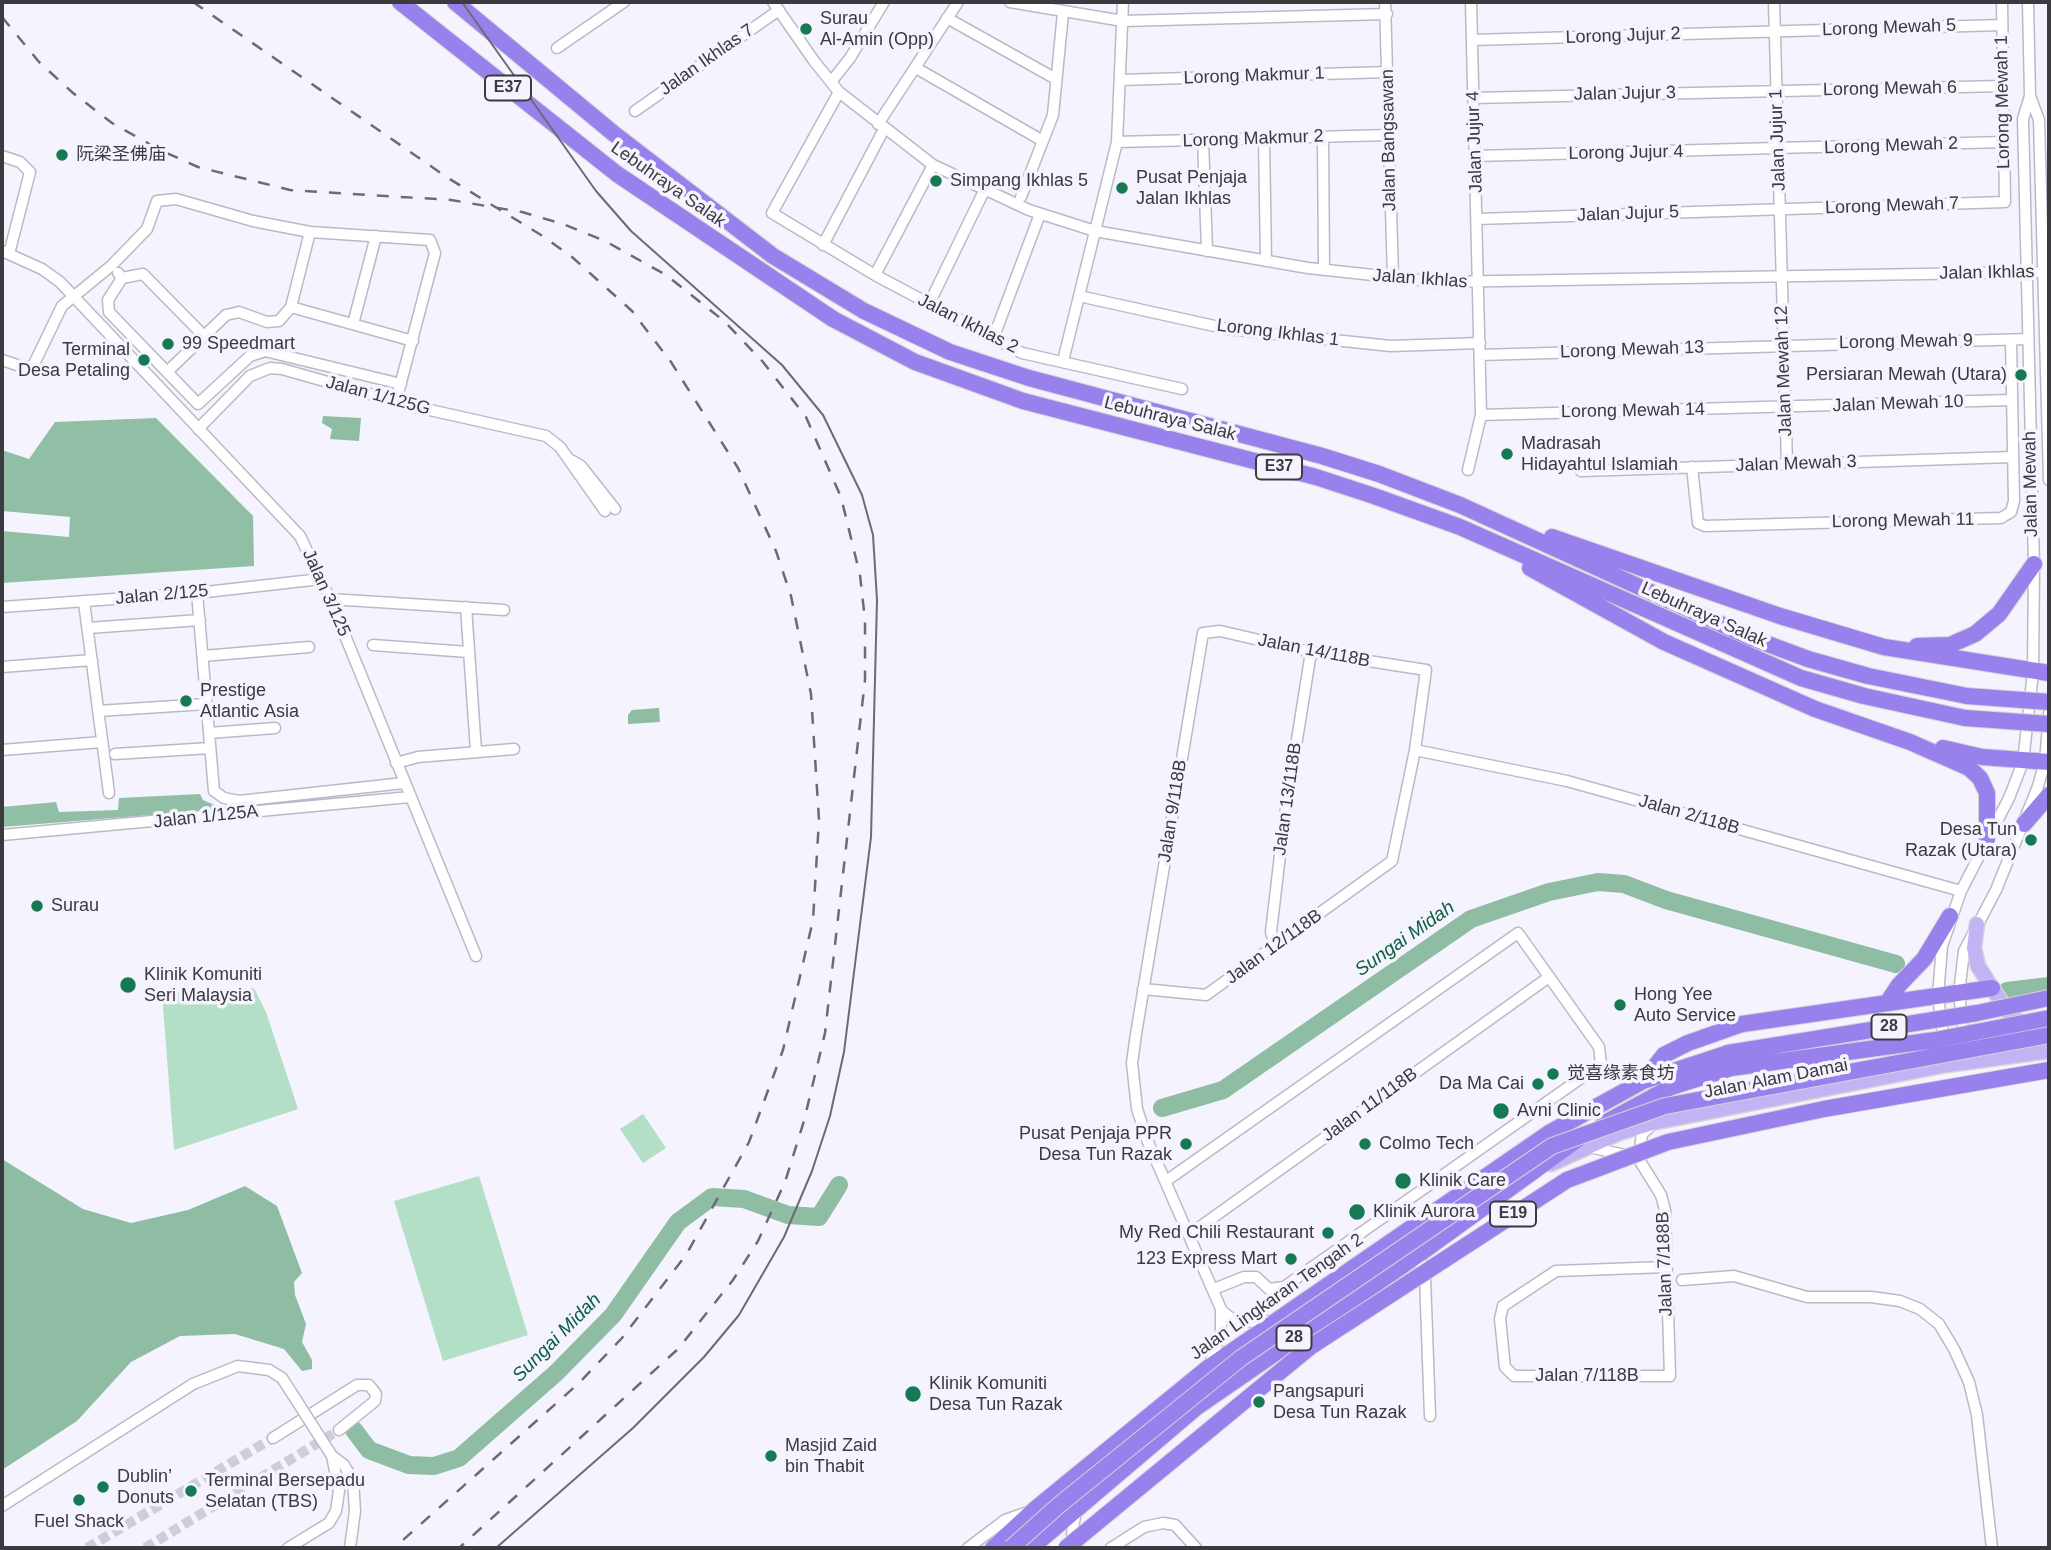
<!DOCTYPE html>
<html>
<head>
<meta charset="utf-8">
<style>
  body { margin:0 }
  #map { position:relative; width:2051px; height:1550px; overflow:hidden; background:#f4f3fe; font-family:Arial,sans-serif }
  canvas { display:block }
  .frame { position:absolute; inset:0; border:4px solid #3a3a3f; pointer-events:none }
</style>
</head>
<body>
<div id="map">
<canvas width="2051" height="1550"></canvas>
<div class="frame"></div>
</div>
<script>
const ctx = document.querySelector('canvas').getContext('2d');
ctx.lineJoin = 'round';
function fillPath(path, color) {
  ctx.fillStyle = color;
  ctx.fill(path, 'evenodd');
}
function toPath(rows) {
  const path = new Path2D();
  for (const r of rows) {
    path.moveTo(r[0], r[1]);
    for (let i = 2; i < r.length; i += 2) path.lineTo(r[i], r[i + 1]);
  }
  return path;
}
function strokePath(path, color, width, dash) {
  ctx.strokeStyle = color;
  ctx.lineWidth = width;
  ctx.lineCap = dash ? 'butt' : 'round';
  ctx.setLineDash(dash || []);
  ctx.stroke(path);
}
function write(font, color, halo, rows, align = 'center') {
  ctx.font = font + ' Arial,"Noto Sans SC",sans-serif';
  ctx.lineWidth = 7;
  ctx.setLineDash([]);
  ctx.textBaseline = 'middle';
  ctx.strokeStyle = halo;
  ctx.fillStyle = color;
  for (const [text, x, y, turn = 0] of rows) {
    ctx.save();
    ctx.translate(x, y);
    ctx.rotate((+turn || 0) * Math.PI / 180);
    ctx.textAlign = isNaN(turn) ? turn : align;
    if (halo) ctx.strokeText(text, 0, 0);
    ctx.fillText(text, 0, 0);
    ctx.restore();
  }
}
fillPath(toPath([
  [254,988,266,1012,298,1109,174,1150,162,993],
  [643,1114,666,1148,643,1163,620,1129],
  [479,1176,528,1335,443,1361,394,1201]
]), '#b3dfc7');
fillPath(toPath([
  [156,418,253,516,254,566,2,583,2,531,69,537,70,517,2,511,2,450,29,459,55,422],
  [200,794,203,800,224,809,2,827,2,807,56,802,59,812,118,810,119,798]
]), '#90bfa6');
fillPath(toPath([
  [323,416,361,418,359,441,330,439,332,429,322,423],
  [659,708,660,722,628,724,628,715,632,710],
  [2,1159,83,1209,131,1223,188,1210,245,1186,277,1206,302,1273,294,1282,295,1295,306,1324,302,1342,312,1360,312,1369,302,1371,284,1349,235,1334,180,1336,131,1362,77,1421,2,1470]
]), '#8ebda4');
strokePath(toPath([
  [2007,991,2049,986],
  [1162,1108,1223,1090,1471,919,1549,892,1598,882,1624,884,1666,900,1896,964],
  [354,1430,369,1450,409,1465,434,1466,459,1458,556,1373,613,1315,678,1222,712,1197,744,1199,788,1215,819,1217,839,1185]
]), '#8ebda4', 18);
strokePath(toPath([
  [87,1548,273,1438],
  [145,1548,339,1430]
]), '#cfced8', 10, [10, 5]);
const minor = toPath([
  [773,2,814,61,839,92,933,165,1029,210,1095,231,1308,268,1438,282,2044,272],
  [1010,2,1123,21,1387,14],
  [1385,2,1393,278],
  [1774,2,1787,464],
  [947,18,1056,79],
  [1472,40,2002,25],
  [557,48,624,2],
  [916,68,1043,141],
  [1120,80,1388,72],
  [831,82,850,58,884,2],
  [839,92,772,213,875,275,1022,353,1182,389],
  [2030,96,2039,120,2049,480],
  [1473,98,2003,86],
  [635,111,779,10],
  [878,124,958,2],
  [1323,137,1324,270],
  [1264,139,1266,261],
  [1203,140,1207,251],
  [1117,142,1390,135],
  [2,156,20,162,30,172,9,254],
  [1475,156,2004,142],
  [1021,197,1053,115,1063,13],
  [1477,219,2005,202,2002,2],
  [823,245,884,129],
  [2,251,42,269,60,282,300,536,330,599,476,956],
  [118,273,122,278,143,274,204,336],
  [875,275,933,165],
  [122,278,108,300,109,312,198,404,250,356,265,351,401,384],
  [1079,296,1228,329,1391,346,1480,343],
  [929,304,984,191],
  [291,307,310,232],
  [353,324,376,236],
  [993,339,1040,214],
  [1480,355,2028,339],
  [2,360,23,367,33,366,62,306,111,266,147,229,157,201,176,199,253,221,310,232,430,240,435,253,396,401],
  [1063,361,1117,142,1123,2],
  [167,372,226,315,239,312,267,322,279,321,291,307,413,341],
  [1481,415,2011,400],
  [198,429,250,376,270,368,282,369,412,406,546,436,560,447,605,511],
  [571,460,581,466,615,509],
  [1692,467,1698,523,1705,526,2001,518,2011,512,2014,501,2011,340],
  [1468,470,1481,415,1471,2],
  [1581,471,2012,457],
  [197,593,214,791,224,798,239,801,404,783],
  [330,599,504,610],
  [84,602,109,793],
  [2,607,197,593,321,579],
  [466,607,476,751],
  [88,628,200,620],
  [373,645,468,652],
  [203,656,309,647],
  [2,667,92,660],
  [98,711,206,704],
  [209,733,275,728],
  [2,750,102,742],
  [1415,750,1567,781,1961,891],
  [115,754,210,748],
  [396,763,418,757,514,749],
  [2,835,410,797],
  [1275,945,1271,932,1284,821,1311,652],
  [1143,989,1206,995,1392,861,1415,750,1426,670,1311,652,1220,631,1203,633,1136,1034,1132,1063,1137,1109,1148,1142,1221,1309,1221,1333,1210,1364],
  [1964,1039,1959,993,1964,951,1996,890,2037,789,2045,762,2049,713],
  [1944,1044,1938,996,1942,946,1961,891,2009,798,2023,762,2033,672,2034,564,2023,119,2030,96,2028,2],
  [1589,1147,1638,1158,1661,1195,1665,1210,1670,1376,1514,1376,1505,1367,1500,1319,1503,1306,1556,1271,1666,1267],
  [1639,1156,1642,1134,1653,1124],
  [1166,1181,1518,933,1599,1047,1601,1064,1284,1287,1269,1289,1256,1277,1244,1277,1214,1289],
  [1190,1234,1549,977],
  [1418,1255,1425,1276,1430,1416],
  [1682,1280,1734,1276,1807,1297,1871,1297,1900,1301,1920,1309,1939,1324,1954,1349,1969,1382,1977,1415,1992,1548],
  [1222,1311,1236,1322,1272,1321],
  [273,1438,357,1385,369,1385,376,1394,375,1401,339,1430],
  [332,1456,344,1465,353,1480,355,1511,350,1548],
  [2,1506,193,1384],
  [1076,1546,1072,1534,1076,1511],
  [288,1548,329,1523,336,1511,339,1491,332,1456],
  [968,1548,1005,1520,1028,1512],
  [1111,1548,1144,1527,1163,1523,1175,1525,1196,1548]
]);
const major = toPath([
  [1977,924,1974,948,1978,966,1992,988,2012,1017,2026,1026,2040,1030,2049,1028],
  [1551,1164,1619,1133,1652,1123,1946,1065,2049,1051]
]);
const highway = toPath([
  [400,2,617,174,833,319,915,362,1023,401,1316,477,1374,496,1460,527,1801,678,1864,696,1965,718],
  [455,2,613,133,773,256,864,311,950,352,1029,378,1322,456,1379,474,1460,505,1749,637,1808,659,1868,676,1967,696],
  [1552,537,1780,616,1884,647,2049,673],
  [1530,568,1664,642,1815,709,1910,742,1969,768,1980,778,1987,793,1987,839],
  [1917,646,1950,645,1975,634,1999,614,2034,564],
  [1943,748,1982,757,2049,762],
  [2024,824,2049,795],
  [1887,1003,1899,985,1924,959,1950,916],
  [1644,1080,1664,1055,1688,1043,1742,1024,1992,988],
  [1603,1124,1671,1087,1731,1068],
  [993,1548,1034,1510,1209,1367,1549,1133,1643,1081,1728,1053],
  [1031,1548,1197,1407,1418,1255,1578,1139]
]);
strokePath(minor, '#bbb9c6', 13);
strokePath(major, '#d4d4d5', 17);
strokePath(highway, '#d4d4d5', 18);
strokePath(minor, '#fff', 10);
strokePath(major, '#c1b3f4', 14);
strokePath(highway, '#9880ed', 16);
strokePath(toPath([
  [462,2,596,191,631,231,782,365,823,415,862,495,873,535,877,600,871,837,844,1052,830,1116,812,1171,784,1237,739,1315,704,1357,633,1428,496,1548]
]), '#6b6b72', 2);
strokePath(toPath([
  [193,2,448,178,541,235,572,257,632,311,671,362,738,468,776,551,791,596,811,694,819,820,813,920,783,1050,749,1142,686,1255,622,1338,579,1383,394,1548],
  [2,17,39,62,73,93,112,123,160,150,198,167,290,190,451,200,522,212,563,224,605,241,666,275,724,321,763,362,806,417,841,497,860,575,865,620,865,680,825,1033,804,1121,785,1182,758,1241,733,1280,678,1349,459,1548]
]), '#6b6b72', 2.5, [12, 12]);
const minorBridge = toPath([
  [193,1384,238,1366,269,1370,282,1378,332,1456]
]);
const highwayBridge = toPath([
  [1967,696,2049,702],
  [1965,718,2049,724],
  [1728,1053,1977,1013,2049,998],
  [1731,1068,1935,1040,2049,1018],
  [1011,1548,1059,1505,1241,1358,1552,1146,1665,1106,2049,1035],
  [1066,1548,1310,1347,1567,1180,1668,1142,1824,1109,2049,1070]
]);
strokePath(minorBridge, '#bbb9c6', 13, []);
strokePath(highwayBridge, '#d4d4d5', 18, []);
strokePath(minorBridge, '#fff', 10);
strokePath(highwayBridge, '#9880ed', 16);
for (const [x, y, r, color] of [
  [806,29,7,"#157a53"],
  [62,155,7,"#157a53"],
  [936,181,7,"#157a53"],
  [1122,188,7,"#157a53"],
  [168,344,7,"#157a53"],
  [144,360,7,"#157a53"],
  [2021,375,7,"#157a53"],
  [1507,454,7,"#157a53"],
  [186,701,7,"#157a53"],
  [2031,840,7,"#157a53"],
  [37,906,7,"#157a53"],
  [128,985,9,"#157a53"],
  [1620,1005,7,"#157a53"],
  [1553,1074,7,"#157a53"],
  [1538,1084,7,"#157a53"],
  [1501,1111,9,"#157a53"],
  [1186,1144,7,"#157a53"],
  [1365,1144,7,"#157a53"],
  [1403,1181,9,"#157a53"],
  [1357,1212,9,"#157a53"],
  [1328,1233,7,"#157a53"],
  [1291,1259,7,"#157a53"],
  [913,1394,9,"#157a53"],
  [1259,1402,7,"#157a53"],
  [771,1456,7,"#157a53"],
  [103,1487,7,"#157a53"],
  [191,1491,7,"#157a53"],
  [79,1500,7,"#157a53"]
]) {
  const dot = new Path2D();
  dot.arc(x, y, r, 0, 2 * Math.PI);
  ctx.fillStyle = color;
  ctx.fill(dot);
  strokePath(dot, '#f4f3fe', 2.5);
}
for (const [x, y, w] of [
  [508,88,46],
  [1279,467,46],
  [1889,1027,35],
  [1513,1214,46],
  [1294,1338,35]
]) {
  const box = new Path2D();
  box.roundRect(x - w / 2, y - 12.5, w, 25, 5);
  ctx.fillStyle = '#f4f3fe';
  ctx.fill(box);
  strokePath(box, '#3a3a3f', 2);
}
write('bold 16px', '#3a3a3f', null, [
  ["E37",508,88],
  ["E37",1279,467],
  ["28",1889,1027],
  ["E19",1513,1214],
  ["28",1294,1338]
]);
write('18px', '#3a3a3f', '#f4f3fe', [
  ["Surau",820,19],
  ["Al-Amin (Opp)",820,40],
  ["阮梁圣佛庙",76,155],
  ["Pusat Penjaja",1136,178],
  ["Jalan Ikhlas",1136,199],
  ["Simpang Ikhlas 5",950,181],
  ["99 Speedmart",182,344],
  ["Terminal",130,350,"right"],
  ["Desa Petaling",130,371,"right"],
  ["Persiaran Mewah (Utara)",2007,375,"right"],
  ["Madrasah",1521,444],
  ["Hidayahtul Islamiah",1521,465],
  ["Prestige",200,691],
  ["Atlantic Asia",200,712],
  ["Desa Tun",2017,830,"right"],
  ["Razak (Utara)",2017,851,"right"],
  ["Surau",51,906],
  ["Klinik Komuniti",144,975],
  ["Seri Malaysia",144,996],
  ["Hong Yee",1634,995],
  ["Auto Service",1634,1016],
  ["觉喜缘素食坊",1567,1074],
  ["Da Ma Cai",1524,1084,"right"],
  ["Avni Clinic",1517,1111],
  ["Pusat Penjaja PPR",1172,1134,"right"],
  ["Desa Tun Razak",1172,1155,"right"],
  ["Colmo Tech",1379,1144],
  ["Klinik Care",1419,1181],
  ["Klinik Aurora",1373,1212],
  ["My Red Chili Restaurant",1314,1233,"right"],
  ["123 Express Mart",1277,1259,"right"],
  ["Klinik Komuniti",929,1384],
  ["Desa Tun Razak",929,1405],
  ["Pangsapuri",1273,1392],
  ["Desa Tun Razak",1273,1413],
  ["Masjid Zaid",785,1446],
  ["bin Thabit",785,1467],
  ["Dublin’",117,1477],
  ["Donuts",117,1498],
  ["Terminal Bersepadu",205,1481],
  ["Selatan (TBS)",205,1502],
  ["Fuel Shack",79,1522,"center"]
], 'left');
write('18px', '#3a3a3f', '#f4f3fe', [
  ["Lorong Mewah 5",1889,28,-2],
  ["Lorong Jujur 2",1623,36,-2],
  ["Jalan Ikhlas 7",707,60,-35],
  ["Lorong Makmur 1",1254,76,-2],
  ["Lorong Mewah 6",1890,89,-1],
  ["Jalan Jujur 3",1625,94,-1],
  ["Lorong Mewah 1",2003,102,-91],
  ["Lorong Makmur 2",1253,139,-2],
  ["Jalan Bangsawan",1389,140,-91],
  ["Jalan Jujur 1",1778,140,-92],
  ["Jalan Jujur 4",1475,142,-92],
  ["Lorong Mewah 2",1891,146,-2],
  ["Lorong Jujur 4",1626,153,-1],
  ["Lebuhraya Salak",668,185,35],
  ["Lorong Mewah 7",1892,206,-2],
  ["Jalan Jujur 5",1628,214,-2],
  ["Jalan Ikhlas",1987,273,-1],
  ["Jalan Ikhlas",1420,279,4],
  ["Jalan Ikhlas 2",968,324,27],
  ["Lorong Ikhlas 1",1278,333,7],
  ["Lorong Mewah 9",1906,342,-1],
  ["Lorong Mewah 13",1632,350,-2],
  ["Jalan Mewah 12",1784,371,-92],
  ["Jalan 1/125G",378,396,15],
  ["Jalan Mewah 10",1898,404,-2],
  ["Lorong Mewah 14",1633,411,-1],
  ["Lebuhraya Salak",1170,419,14],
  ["Jalan Mewah 3",1796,464,-2],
  ["Jalan Mewah",2031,484,-91],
  ["Lorong Mewah 11",1903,521,-1],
  ["Jalan 3/125",326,593,66],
  ["Jalan 2/125",162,595,-5],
  ["Lebuhraya Salak",1704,615,24],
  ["Jalan 14/118B",1314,651,11],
  ["Jalan 13/118B",1288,799,-82],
  ["Jalan 9/118B",1173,811,-81],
  ["Jalan 2/118B",1689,815,16],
  ["Jalan 1/125A",206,817,-6],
  ["Jalan 12/118B",1274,947,-36],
  ["Jalan Alam Damai",1776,1079,-11],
  ["Jalan 11/118B",1370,1105,-36],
  ["Jalan 7/188B",1665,1264,-92],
  ["Jalan Lingkaran Tengah 2",1277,1297,-35],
  ["Jalan 7/118B",1587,1376]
]);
write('italic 19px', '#0d6040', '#f4f3fe', [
  ["Sungai Midah",1405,939,-35],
  ["Sungai Midah",557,1338,-45]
]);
</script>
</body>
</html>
